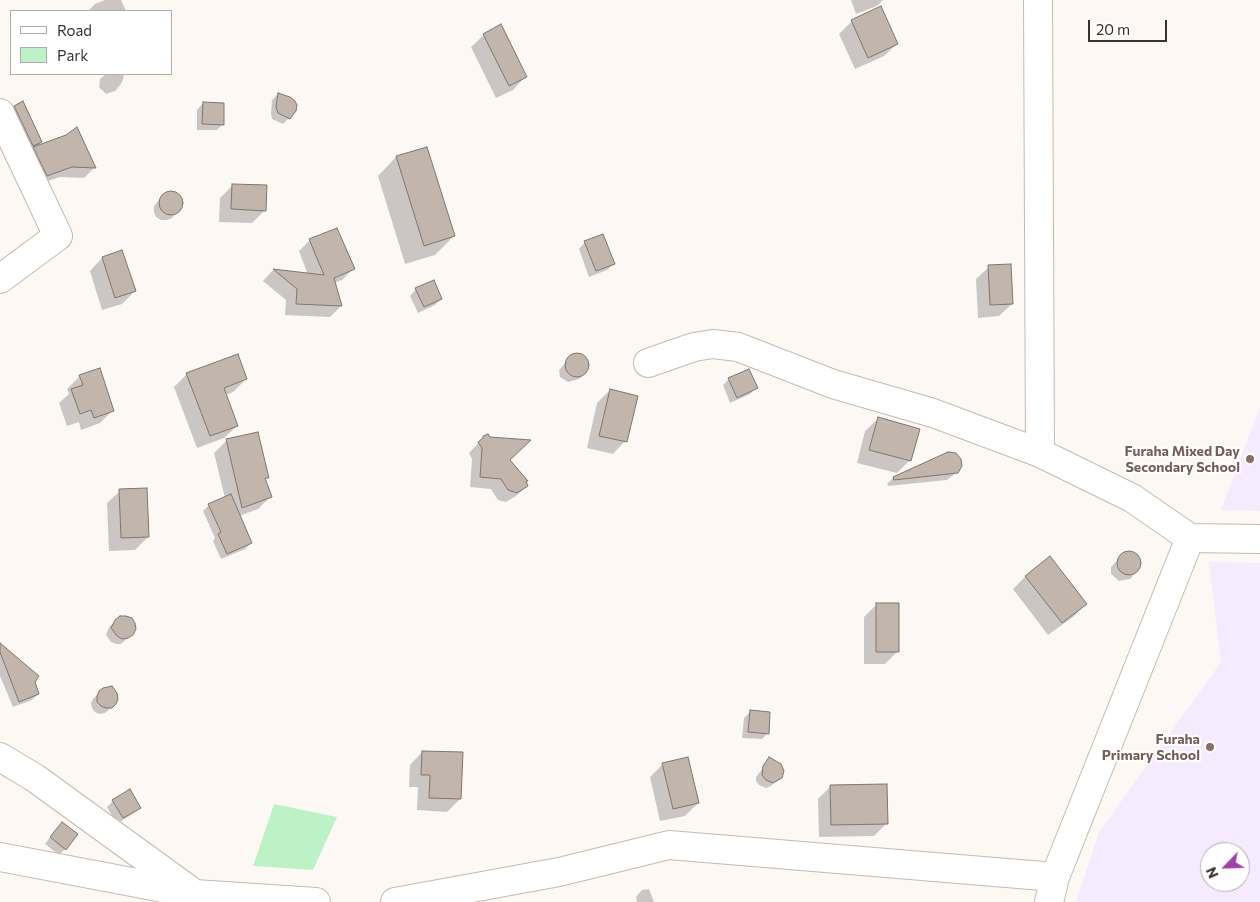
<!DOCTYPE html>
<html>
<head>
<meta charset="utf-8">
<style>
  body { margin:0 }
  #map { position:relative; width:1260px; height:902px; overflow:hidden; background:#fef8f5; font-family:Commissioner,sans-serif }
  canvas { display:block }
  .legend { position:absolute; left:10px; top:10px; width:162px; height:65px; box-sizing:border-box; background:#fff; border:1px solid #afadab; margin:0; padding:6px 9px; list-style:none; font-size:15px; color:#37322e }
  .legend li { display:flex; align-items:center; gap:10px; height:25px }
  .legend b { width:25px; border:1px solid #afadab }
  .north { position:absolute; left:1200px; top:842px; width:50px; height:50px; box-sizing:border-box; background:#fff; border:1px solid #afadab; border-radius:50%; rotate:246deg; font-size:14px; font-weight:700; line-height:20px; text-align:center; color:#37322e }
  .north::after { content:''; display:block; margin:auto; width:18px; height:22px; background:#a040a8; clip-path:polygon(50% 0,100% 100%,50% 72%,0 100%) }
  .scale { position:absolute; left:1088px; top:20px; width:79px; height:22px; box-sizing:border-box; border:2px solid #37322e; border-top:0; padding-left:6px; font-size:15px; line-height:18px; white-space:nowrap; color:#37322e; -webkit-text-stroke:4px #fff; paint-order:stroke }
</style>
</head>
<body>
<div id="map">
<canvas width="1260" height="902"></canvas>
<ul class="legend">
<li><b style="height:6px;background:#fff"></b>Road</li>
<li><b style="height:14px;background:#bdf2c6"></b>Park</li>
</ul>
<div class="north">N</div>
<div class="scale">20 m</div>
</div>
<script>
const ctx = document.querySelector('canvas').getContext('2d');
ctx.lineJoin = 'round';
function fillPath(path, color) {
  ctx.fillStyle = color;
  ctx.fill(path, 'evenodd');
}
function toPath(rows) {
  const path = new Path2D();
  for (const r of rows) {
    if (r.length === 3) {
      path.moveTo(r[0] + r[2], r[1]);
      path.arc(r[0], r[1], r[2], 0, 2 * Math.PI);
      continue;
    }
    path.moveTo(r[0], r[1]);
    for (let i = 2; i < r.length; i += 2) path.lineTo(r[i], r[i + 1]);
  }
  return path;
}
function strokePath(path, color, width, dash) {
  ctx.strokeStyle = color;
  ctx.lineWidth = width;
  ctx.lineCap = dash ? 'butt' : 'round';
  ctx.setLineDash(dash || []);
  ctx.stroke(path);
}
function write(font, color, halo, rows, align = 'center') {
  ctx.font = font + ' Commissioner,sans-serif';
  ctx.lineWidth = 4;
  ctx.setLineDash([]);
  ctx.textBaseline = 'middle';
  ctx.strokeStyle = halo;
  ctx.fillStyle = color;
  for (const [text, x, y, turn = 0] of rows) {
    ctx.save();
    ctx.translate(x, y);
    ctx.rotate((+turn || 0) * Math.PI / 180);
    ctx.textAlign = isNaN(turn) ? turn : align;
    if (halo) ctx.strokeText(text, 0, 0);
    ctx.fillText(text, 0, 0);
    ctx.restore();
  }
}
fillPath(toPath([
  [1260,407,1260,511,1221,510],
  [1209,562,1260,563,1260,902,1076,902,1099,832,1221,662],
  [1210,852,1240,852,1240,882,1210,882]
]), '#f6eaff');
fillPath(toPath([
  [274,804,337,817,313,870,253,866]
]), '#bdf2c6');
fillPath(toPath([
  [105,0,121,0,126,11,88,11,95,4],
  [851,0,883,0,877,6,856,14],
  [852,21,897,44,884,56,855,69,839,34],
  [484,35,525,77,513,90,496,98,471,47],
  [106,74,123,74,124,77,121,84,115,91,106,94,99,87,100,79],
  [278,94,289,118,283,124,272,119,271,114,272,100],
  [203,103,223,124,217,130,197,130,197,110],
  [14,107,41,142,37,147,94,168,84,178,60,177,36,185,8,113],
  [396,157,454,236,435,255,405,264,378,176],
  [232,186,265,210,252,223,219,222,220,198],
  [169,192,174,192,180,196,182,200,181,206,172,218,167,220,161,220,156,217,154,212,154,206,163,195],
  [310,240,353,269,342,280,334,283,341,306,330,317,285,315,286,300,263,281,273,270,308,275,299,251],
  [585,242,614,264,607,270,589,277,579,249],
  [102,258,135,291,122,304,102,310,90,271],
  [989,267,1012,304,999,316,978,318,976,279],
  [416,289,441,299,435,305,418,313,410,296],
  [573,355,582,355,585,359,588,366,586,373,579,379,568,382,560,377,559,370],
  [187,374,246,379,233,392,225,395,237,426,224,438,197,448,174,387],
  [80,376,113,410,100,423,81,430,79,422,67,426,59,403,69,394,67,389],
  [729,379,756,388,750,394,730,403,723,385],
  [610,390,625,441,613,454,587,448,597,403],
  [878,419,910,460,897,473,857,463,865,431],
  [257,433,267,477,265,480,270,497,258,509,239,516,251,543,245,549,221,559,213,541,215,538,203,511,209,505,225,498,214,453,226,441],
  [484,437,509,460,526,486,516,496,506,502,498,500,491,489,470,487,472,459,469,453],
  [957,472,947,480,888,486,887,484,893,478],
  [120,491,148,537,135,550,109,551,107,503],
  [1125,552,1133,553,1139,558,1140,565,1136,572,1130,579,1119,581,1111,574,1111,567],
  [1026,576,1086,604,1073,617,1048,635,1013,589],
  [877,604,897,652,885,664,864,664,864,617],
  [116,621,132,634,121,644,116,644,111,642,106,635,109,627],
  [0,645,33,682,38,694,32,700,13,707,0,676],
  [100,692,115,704,105,713,99,714,95,712,92,708,91,703,93,699],
  [750,712,768,733,762,739,742,738,744,718],
  [422,752,460,799,447,812,417,810,418,787,409,787,410,765],
  [770,759,778,779,771,786,766,788,759,785,756,781,756,777],
  [663,764,698,803,685,816,660,821,650,777],
  [831,786,887,823,874,836,819,837,818,799],
  [113,801,140,807,134,813,117,824,107,807],
  [56,829,65,849,59,855,45,844],
  [649,889,654,902,637,902,636,897,642,890]
]), '#0003');
const building = toPath([
  [881,6,898,44,868,58,851,20,881,6],
  [501,24,527,77,509,86,483,34,501,24],
  [278,93,290,97,295,101,297,105,296,111,290,119,278,113,276,107,278,93],
  [23,101,42,142,33,146,14,106,23,101],
  [203,102,224,103,224,125,202,124,203,102],
  [77,127,96,168,72,167,47,176,33,147,66,135,77,127],
  [427,147,455,236,424,246,396,156,427,147],
  [232,184,267,185,266,211,231,209,232,184],
  [171,203,12],
  [337,228,355,269,334,278,342,306,296,304,297,289,273,269,324,275,309,239,337,228],
  [603,234,615,264,596,271,584,241,603,234],
  [122,250,136,291,115,298,102,257,122,250],
  [1011,264,1013,304,990,305,988,265,1011,264],
  [434,280,442,299,424,307,415,288,434,280],
  [577,365,12],
  [238,354,247,379,224,388,238,426,210,436,186,373,238,354],
  [100,368,114,411,94,418,91,410,80,414,71,389,83,385,79,375,100,368],
  [749,369,758,388,737,398,728,378,749,369],
  [610,389,638,396,627,442,599,436,610,389],
  [878,417,920,429,911,461,869,450,878,417],
  [258,432,269,478,265,478,272,497,242,508,226,439,258,432],
  [488,434,490,437,531,440,510,460,528,481,526,481,528,486,517,493,508,490,501,479,480,477,482,448,478,442,483,438,483,436,488,434],
  [948,452,956,453,961,459,962,466,958,473,894,480,893,477,948,452],
  [147,488,149,537,121,538,119,489,147,488],
  [231,494,252,543,227,554,218,534,221,532,208,504,231,494],
  [1129,563,12],
  [1050,556,1087,604,1062,623,1025,576,1050,556],
  [876,603,899,603,899,652,876,652,876,603],
  [120,616,126,616,132,618,135,623,136,629,133,635,128,638,122,639,117,636,111,628,115,620,120,616],
  [0,643,39,676,35,682,39,694,19,702,0,652,0,643],
  [112,686,117,693,118,699,116,704,112,708,106,708,101,706,97,702,97,696,99,691,103,688,112,686],
  [750,710,770,712,769,734,748,732,750,710],
  [422,751,463,752,461,799,429,798,430,775,421,775,422,751],
  [688,757,699,803,673,809,662,763,688,757],
  [769,757,781,764,784,771,782,778,773,783,766,780,762,775,763,766,769,757],
  [887,784,888,824,831,825,830,785,887,784],
  [130,789,141,808,123,818,112,800,130,789],
  [62,822,78,834,66,850,50,837,62,822]
]);
fillPath(building, '#c2b6ac');
strokePath(building, '#81756b', 1);
const minor = toPath([
  [1038,0,1040,453],
  [0,113,58,236,0,279],
  [648,363,694,347,713,344,738,347,833,384,933,413,1040,453,1132,498,1190,538],
  [0,757,35,778,188,889],
  [0,857,195,894,316,902],
  [395,902,559,872,669,845,1055,877],
  [1049,902,1055,877,1190,538,1260,539]
]);
strokePath(minor, '#c7b9b0', 30);
strokePath(minor, '#fff', 28);
for (const [x, y, r, color] of [
  [1250,459,5,"#8d6e63"],
  [1210,747,5,"#8d6e63"]
]) {
  const dot = new Path2D();
  dot.arc(x, y, r, 0, 2 * Math.PI);
  ctx.fillStyle = color;
  ctx.fill(dot);
  strokePath(dot, '#fff', 2);
}
write('bold 14px', '#785e54', '#fff', [
  ["Furaha Mixed Day",1240,451],
  ["Secondary School",1240,467],
  ["Furaha",1200,739],
  ["Primary School",1200,755]
], 'right');
</script>
</body>
</html>
